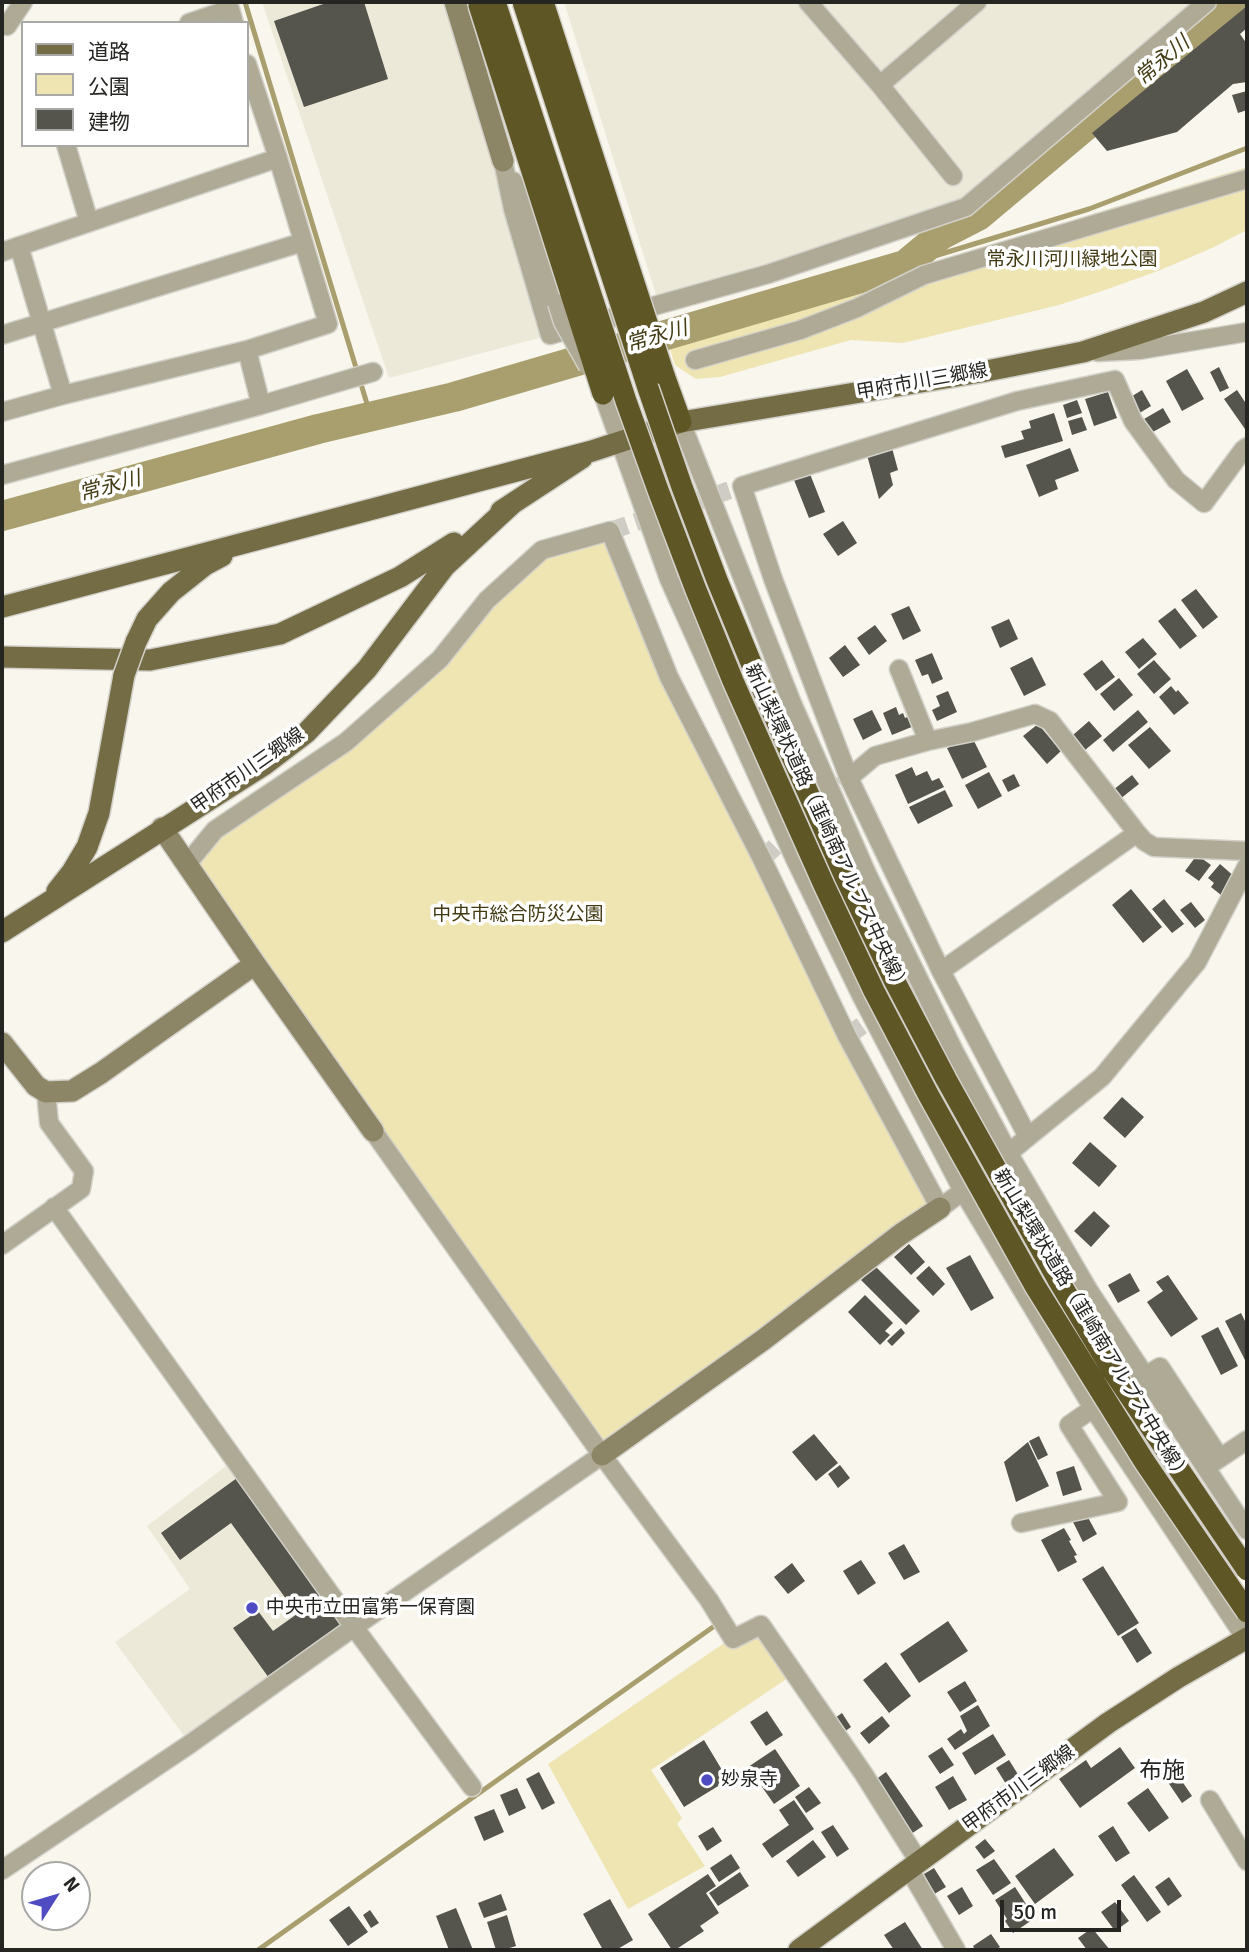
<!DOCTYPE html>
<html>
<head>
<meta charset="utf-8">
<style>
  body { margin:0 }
  #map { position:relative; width:1249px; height:1952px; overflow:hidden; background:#f8f6ed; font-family:Signika,"Noto Sans JP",sans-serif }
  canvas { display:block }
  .frame { position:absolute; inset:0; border:4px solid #252522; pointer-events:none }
  .legend { position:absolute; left:21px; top:21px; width:228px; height:126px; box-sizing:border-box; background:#fff; border:2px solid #a8a8a7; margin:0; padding:9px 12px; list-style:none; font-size:21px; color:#252522 }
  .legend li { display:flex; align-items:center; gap:14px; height:35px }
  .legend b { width:35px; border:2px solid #a8a8a7 }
  .north { position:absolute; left:21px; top:1861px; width:70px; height:70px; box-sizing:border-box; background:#fff; border:2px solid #a8a8a7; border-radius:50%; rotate:53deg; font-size:19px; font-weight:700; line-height:28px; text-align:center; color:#252522 }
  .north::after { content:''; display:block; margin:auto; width:24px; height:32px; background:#4f4cc3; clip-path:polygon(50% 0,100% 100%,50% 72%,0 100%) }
  .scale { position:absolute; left:1000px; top:1900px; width:121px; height:32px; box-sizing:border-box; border:4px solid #252522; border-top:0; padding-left:9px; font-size:21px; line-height:24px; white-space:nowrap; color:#252522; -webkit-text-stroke:5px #fff; paint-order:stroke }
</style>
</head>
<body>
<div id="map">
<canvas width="1249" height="1952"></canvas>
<div class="frame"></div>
<ul class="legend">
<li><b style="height:9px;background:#746c45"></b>道路</li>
<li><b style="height:19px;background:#eee5b3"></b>公園</li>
<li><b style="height:19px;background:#55544d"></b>建物</li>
</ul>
<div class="north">N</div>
<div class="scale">50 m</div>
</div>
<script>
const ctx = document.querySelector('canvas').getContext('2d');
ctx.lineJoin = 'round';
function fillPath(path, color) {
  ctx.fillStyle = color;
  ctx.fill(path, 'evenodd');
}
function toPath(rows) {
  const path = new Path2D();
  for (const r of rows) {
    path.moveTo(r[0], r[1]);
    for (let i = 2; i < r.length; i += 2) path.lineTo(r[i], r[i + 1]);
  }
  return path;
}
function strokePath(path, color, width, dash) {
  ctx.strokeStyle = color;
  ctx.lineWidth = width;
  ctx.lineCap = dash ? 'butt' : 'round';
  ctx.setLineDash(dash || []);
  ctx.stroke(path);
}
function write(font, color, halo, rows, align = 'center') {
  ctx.font = font + ' Signika,"Noto Sans JP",sans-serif';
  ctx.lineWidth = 7;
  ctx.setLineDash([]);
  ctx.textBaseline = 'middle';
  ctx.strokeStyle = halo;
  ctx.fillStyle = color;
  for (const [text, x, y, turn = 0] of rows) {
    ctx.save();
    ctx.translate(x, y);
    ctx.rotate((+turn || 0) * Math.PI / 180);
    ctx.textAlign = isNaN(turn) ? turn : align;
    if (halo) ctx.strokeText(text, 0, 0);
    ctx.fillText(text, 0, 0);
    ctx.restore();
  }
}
fillPath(toPath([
  [262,2,455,2,550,335,389,378],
  [564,2,1202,2,965,200,660,307],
  [234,1460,354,1627,190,1744,115,1642,190,1589,147,1526]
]), '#ece9d9');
fillPath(toPath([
  [1247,167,1247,230,1212,248,1158,271,1105,290,1059,305,903,343,851,340,720,377,696,379,675,365,668,343],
  [610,531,669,677,940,1208,602,1455,187,864,215,830,346,742,542,550],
  [761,1637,788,1678,651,1770,682,1818,677,1824,705,1866,628,1909,548,1764,727,1641,733,1648]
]), '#eee5b3');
strokePath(toPath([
  [245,2,371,417],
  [905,265,1089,209,1247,148],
  [258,1950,713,1627]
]), '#a99f6e', 5);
strokePath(toPath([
  [2,516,318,429,454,397,905,265,941,235,978,216,1233,2]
]), '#a99f6e', 30);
fillPath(toPath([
  [329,2,364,2,388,79,304,107,274,21],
  [1247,6,1247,28,1240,34,1247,44,1247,82,1233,84,1177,132,1107,151,1092,133],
  [1247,91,1247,110,1238,113,1232,95],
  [1219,367,1229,388,1220,392,1210,372],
  [1187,369,1204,399,1182,411,1166,381],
  [1142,390,1151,406,1138,414,1129,398],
  [1237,390,1247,405,1247,428,1245,429,1224,399],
  [1108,392,1117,418,1094,426,1085,399],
  [1077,400,1082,413,1067,418,1063,405],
  [1163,408,1171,422,1151,433,1144,419],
  [1054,413,1063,441,1005,458,1001,446,1024,439,1021,431,1031,428,1029,421],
  [1082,417,1087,430,1072,435,1068,421],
  [892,448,898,470,890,473,893,485,879,499,867,455],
  [1070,448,1079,471,1055,480,1058,489,1039,497,1026,465],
  [810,474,825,512,809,518,794,480],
  [843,521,857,543,838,556,823,534],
  [1196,589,1218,617,1203,629,1181,600],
  [909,606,921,631,903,640,891,614],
  [1175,608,1197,636,1180,649,1158,621],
  [1009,619,1018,639,1000,648,991,627],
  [875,625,887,641,869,655,857,638],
  [1143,638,1157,654,1139,669,1125,652],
  [845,645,860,665,843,677,829,658],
  [932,653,943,679,932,684,928,674,922,676,915,660],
  [1032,657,1046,685,1024,696,1010,668],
  [1102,660,1115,677,1096,691,1083,674],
  [1154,660,1171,679,1154,694,1137,674],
  [1119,678,1133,695,1114,711,1100,694],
  [1171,686,1176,692,1178,690,1189,703,1174,715,1159,697],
  [948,691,957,712,937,721,932,710,940,706,936,696],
  [896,707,899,715,903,713,905,718,910,716,914,726,892,735,883,713],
  [872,710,882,730,863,740,853,719],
  [1138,710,1148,722,1113,752,1103,740],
  [1089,721,1102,736,1085,750,1073,735],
  [1038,724,1061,751,1047,764,1023,736],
  [1150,727,1171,751,1149,769,1128,745],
  [972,737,987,767,962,779,947,748],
  [912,767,916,776,927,771,932,781,939,778,944,787,908,804,895,775],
  [989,772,1002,796,978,809,965,785],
  [1014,774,1020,786,1008,792,1002,780],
  [1132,775,1139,784,1120,799,1113,790],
  [945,790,953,806,918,824,909,807],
  [1197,855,1211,865,1199,881,1185,871],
  [1220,864,1236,878,1221,895,1211,887,1214,883,1208,878],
  [1131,889,1162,927,1143,943,1112,905],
  [1164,899,1184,924,1172,933,1152,909],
  [1191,902,1205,920,1195,928,1180,910],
  [1122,1097,1144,1117,1125,1138,1103,1118],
  [1090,1142,1117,1166,1099,1187,1072,1163],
  [1094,1211,1110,1226,1091,1247,1074,1231],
  [909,1244,925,1262,911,1275,894,1257],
  [970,1255,994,1298,971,1311,946,1268],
  [875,1266,920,1311,906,1325,861,1280],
  [929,1266,945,1284,933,1296,916,1278],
  [1130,1273,1140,1291,1118,1303,1108,1285],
  [1168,1275,1198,1319,1171,1337,1147,1302,1163,1291,1156,1282],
  [865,1295,893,1323,885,1331,890,1335,880,1345,848,1312],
  [1241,1313,1247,1325,1247,1359,1245,1360,1225,1321],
  [1218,1327,1238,1366,1221,1375,1201,1336],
  [901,1328,905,1333,892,1346,887,1341],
  [814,1434,838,1463,816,1481,792,1452],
  [1039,1436,1048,1455,1038,1460,1029,1441],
  [1028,1442,1049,1486,1016,1502,1004,1462],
  [840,1465,850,1478,838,1488,828,1474],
  [1074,1466,1082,1490,1063,1496,1056,1472],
  [237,1478,343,1624,269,1678,233,1628,258,1611,273,1631,297,1614,231,1523,180,1560,161,1533],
  [1085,1512,1097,1534,1083,1542,1072,1520],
  [1064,1528,1071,1540,1069,1541,1077,1555,1074,1556,1077,1562,1058,1572,1041,1540],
  [904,1544,920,1572,904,1580,888,1553],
  [861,1560,876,1583,858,1595,843,1571],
  [792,1563,805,1581,788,1594,774,1577],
  [1103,1566,1139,1623,1118,1636,1082,1579],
  [948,1621,968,1651,919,1683,900,1654],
  [1136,1628,1152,1653,1137,1663,1121,1637],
  [886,1662,911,1696,889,1713,863,1680],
  [965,1681,977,1701,960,1712,947,1692],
  [978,1705,990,1726,955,1750,947,1739,961,1729,964,1734,967,1731,960,1716],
  [767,1711,783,1735,766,1746,750,1722],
  [842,1713,851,1727,844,1732,835,1718],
  [882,1716,890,1726,869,1744,860,1733],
  [993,1734,1006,1755,975,1775,962,1753],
  [704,1740,728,1780,684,1807,660,1768],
  [942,1747,954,1765,940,1774,928,1756],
  [1120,1747,1135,1768,1080,1808,1059,1779,1086,1760,1091,1768],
  [775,1749,800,1786,774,1804,748,1767],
  [1009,1760,1019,1776,1006,1784,996,1768],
  [1169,1762,1192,1796,1182,1803,1159,1769],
  [539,1772,555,1803,542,1810,526,1779],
  [886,1772,923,1826,911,1834,875,1780],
  [953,1776,967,1800,949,1810,935,1787],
  [809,1787,821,1803,806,1813,795,1797],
  [517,1788,526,1808,509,1816,500,1795],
  [1148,1788,1169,1818,1149,1832,1127,1803],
  [794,1800,814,1829,772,1858,762,1844,789,1825,779,1810],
  [494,1809,504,1832,484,1841,474,1817],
  [833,1825,849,1849,837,1857,821,1832],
  [1113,1826,1130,1853,1116,1862,1098,1836],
  [713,1827,722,1841,707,1851,698,1836],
  [985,1839,995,1851,984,1859,975,1847],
  [813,1840,826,1857,798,1877,786,1861],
  [1054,1848,1074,1875,1035,1904,1015,1876],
  [731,1854,740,1868,719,1882,710,1868],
  [994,1859,1011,1883,993,1895,976,1870],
  [934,1868,946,1887,931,1896,919,1877],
  [740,1872,749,1886,718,1906,709,1893],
  [708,1874,716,1886,706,1893,719,1913,700,1926,704,1931,675,1950,672,1950,648,1914],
  [1134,1875,1161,1912,1147,1922,1121,1885],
  [1169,1877,1182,1896,1168,1906,1155,1887],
  [962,1887,973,1906,959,1915,947,1896],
  [1015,1887,1035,1918,1013,1933,1005,1921,1007,1919,995,1900],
  [501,1894,507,1910,484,1918,478,1903],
  [610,1899,633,1940,616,1950,603,1950,583,1914],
  [1115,1902,1129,1921,1115,1931,1101,1912],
  [349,1906,368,1932,348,1946,329,1920],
  [456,1908,473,1950,449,1950,436,1916],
  [370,1910,379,1923,371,1928,363,1915],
  [507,1915,516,1946,503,1950,496,1950,487,1922],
  [905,1922,923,1950,894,1950,884,1935],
  [1092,1928,1110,1950,1087,1950,1078,1938],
  [991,1934,1000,1947,995,1950,975,1950,973,1946]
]), '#55544d');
strokePath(toPath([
  [610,531,742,486],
  [762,859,849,778],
  [847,1036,941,971]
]), '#ceccc4', 18, [18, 9]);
const street = toPath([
  [808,2,880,85,953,176],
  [189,23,230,9,234,23],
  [2,24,7,26,23,2],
  [247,64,278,158],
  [880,85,977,2],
  [66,145,89,222],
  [503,161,513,209,550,335,768,274,966,207,1207,2],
  [513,181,530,216,557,303],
  [19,246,63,395],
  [2,252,278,158,328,324,247,350,63,395,2,412],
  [2,335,303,242],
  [1098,352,1139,350,1247,332],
  [695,360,800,330,857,308,924,275,1247,179],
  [603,394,669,579,795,859,861,995,963,1191,1093,1408,1246,1639],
  [261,405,373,372],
  [681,422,792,703,868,876,954,1051,1009,1154,1089,1291,1247,1530],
  [2,475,261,405,247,350],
  [899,669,928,741],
  [849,778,941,971,1028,1137,1102,1077,1197,962,1247,866],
  [1247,851,1154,847,1144,841,1137,833,1050,721,1035,714,972,732,928,741,875,756,849,778,773,579,742,486,1017,401,1115,380,1133,421,1176,480,1204,503,1243,450,1247,447],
  [187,864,215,830,346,742,440,659,487,600,542,550,610,531,669,677,762,859,847,1036,940,1208,963,1191,1028,1137],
  [941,971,1137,833],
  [373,1131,602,1455,709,1600,733,1639,761,1625,863,1773,919,1862],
  [54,1207,354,1627,472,1787],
  [2,1245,81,1189,84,1171,49,1123,46,1092],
  [1135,1382,1160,1367,1220,1458],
  [1211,1464,1247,1440],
  [1021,1523,1118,1502,1069,1425,1102,1402],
  [1210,1800,1247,1861],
  [909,1869,956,1950],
  [2,1870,190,1744,354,1627,602,1455]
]);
const secondary = toPath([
  [455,2,503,161],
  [162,828,255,964,373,1131],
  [2,1043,36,1086,46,1092,72,1091,101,1073,255,964],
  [602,1455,763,1340,901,1234,940,1208]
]);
const primary = toPath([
  [501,511,582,458],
  [2,607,592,451,681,422,981,372,1083,352,1204,312,1247,292],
  [136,642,147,619,171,592,205,565,222,556],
  [2,657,150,660,280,634,400,577,454,543],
  [57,891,72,872,87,847,99,813,124,675],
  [2,932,264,765,306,733,367,669,445,566,512,504],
  [799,1950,1108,1723,1179,1677,1247,1638]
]);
const highway = toPath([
  [664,375,681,422]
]);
strokePath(street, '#d2d0c8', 21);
strokePath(secondary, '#d2d0c8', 24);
strokePath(primary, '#d2d0c8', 24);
strokePath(highway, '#d2d0c8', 24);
strokePath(street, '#aeaa95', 18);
strokePath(secondary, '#8c8666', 21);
strokePath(primary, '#746c45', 21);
strokePath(highway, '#5f5626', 21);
const streetBridge = toPath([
  [557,303,563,322,588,366]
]);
const primaryBridge = toPath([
  [124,675,136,642]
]);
const highwayBridge = toPath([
  [495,2,626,401,658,490,696,590,733,681,824,885,874,991,929,1096,1035,1286,1144,1461,1247,1612],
  [523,2,648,388,682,487,717,580,754,670,845,877,893,978,946,1079,1057,1278,1112,1370,1247,1570],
  [543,2,664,375],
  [479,5,603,394]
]);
strokePath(streetBridge, '#d2d0c8', 21, []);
strokePath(primaryBridge, '#d2d0c8', 24, []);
strokePath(highwayBridge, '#d2d0c8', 24, []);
strokePath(streetBridge, '#aeaa95', 18);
strokePath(primaryBridge, '#746c45', 21);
strokePath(highwayBridge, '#5f5626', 21);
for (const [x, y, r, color] of [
  [252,1608,7,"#4f4cc3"],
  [707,1780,7,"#4f4cc3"]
]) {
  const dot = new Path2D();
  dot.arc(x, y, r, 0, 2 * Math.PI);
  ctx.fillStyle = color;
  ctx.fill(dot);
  strokePath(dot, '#fff', 2.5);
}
write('19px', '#423a12', '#fff', [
  ["常永川河川緑地公園",1072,260],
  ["中央市総合防災公園",518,915]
]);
write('19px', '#252522', '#fff', [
  ["甲府市川三郷線",922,382,-10],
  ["甲府市川三郷線",248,771,-35],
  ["新山梨環状道路（韮崎南アルプス中央線）",826,829,65],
  ["新山梨環状道路（韮崎南アルプス中央線）",1091,1326,59],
  ["甲府市川三郷線",1019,1789,-36]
]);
write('19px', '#252522', '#fff', [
  ["中央市立田富第一保育園",266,1608],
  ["妙泉寺",721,1780]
], 'left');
write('italic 21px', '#433c14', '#fff', [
  ["常永川",1163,61,-40],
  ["常永川",657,337,-16],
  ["常永川",110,487,-15]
]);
write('23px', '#252522', '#fff', [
  ["布施",1162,1772]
]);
</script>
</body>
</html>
